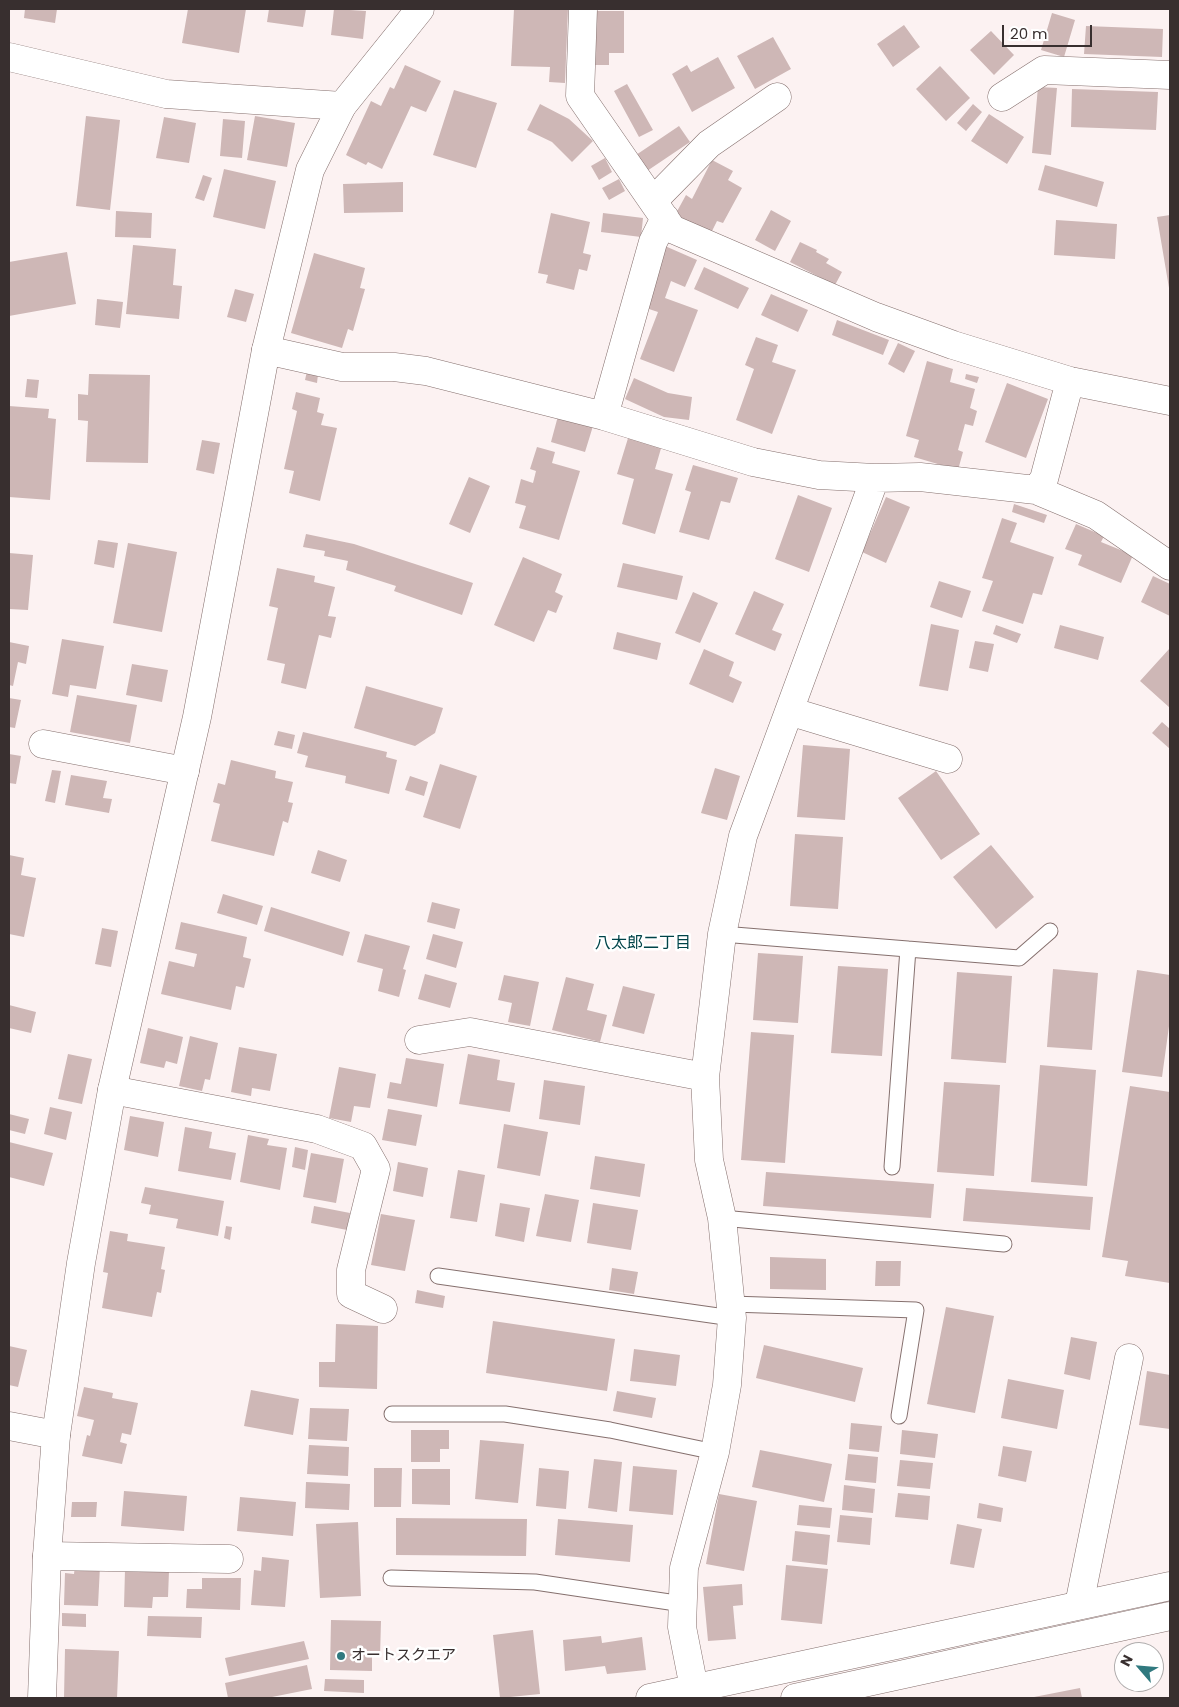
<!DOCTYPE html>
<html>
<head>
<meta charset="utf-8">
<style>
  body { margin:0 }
  #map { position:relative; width:1179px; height:1707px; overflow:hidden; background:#fcf2f2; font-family:Poppins,sans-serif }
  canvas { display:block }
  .frame { position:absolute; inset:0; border:10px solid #382f2f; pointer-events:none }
  .north { position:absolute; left:1114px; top:1642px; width:50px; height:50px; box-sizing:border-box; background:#fff; border:1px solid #afacac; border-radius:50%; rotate:297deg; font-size:14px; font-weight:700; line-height:20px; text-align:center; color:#382f2f }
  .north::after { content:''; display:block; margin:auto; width:18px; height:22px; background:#30797f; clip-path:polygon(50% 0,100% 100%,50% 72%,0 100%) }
  .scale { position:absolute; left:1002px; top:25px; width:90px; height:22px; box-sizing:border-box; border:2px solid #382f2f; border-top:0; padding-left:6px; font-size:15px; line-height:18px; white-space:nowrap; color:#382f2f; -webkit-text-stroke:4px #fff; paint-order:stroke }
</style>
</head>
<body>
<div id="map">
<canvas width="1179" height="1707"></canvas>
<div class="frame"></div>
<div class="north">N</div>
<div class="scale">20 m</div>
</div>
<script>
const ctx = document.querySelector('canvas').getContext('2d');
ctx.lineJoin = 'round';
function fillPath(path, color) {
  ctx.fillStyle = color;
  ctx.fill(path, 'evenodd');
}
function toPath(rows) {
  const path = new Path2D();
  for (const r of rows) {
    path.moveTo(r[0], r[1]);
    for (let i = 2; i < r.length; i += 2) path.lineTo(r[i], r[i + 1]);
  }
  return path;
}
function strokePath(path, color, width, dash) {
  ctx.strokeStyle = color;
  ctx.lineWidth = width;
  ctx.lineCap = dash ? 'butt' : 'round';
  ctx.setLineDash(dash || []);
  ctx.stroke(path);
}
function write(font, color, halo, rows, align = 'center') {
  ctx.font = font + ' Poppins,"Noto Sans JP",sans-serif';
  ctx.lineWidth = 5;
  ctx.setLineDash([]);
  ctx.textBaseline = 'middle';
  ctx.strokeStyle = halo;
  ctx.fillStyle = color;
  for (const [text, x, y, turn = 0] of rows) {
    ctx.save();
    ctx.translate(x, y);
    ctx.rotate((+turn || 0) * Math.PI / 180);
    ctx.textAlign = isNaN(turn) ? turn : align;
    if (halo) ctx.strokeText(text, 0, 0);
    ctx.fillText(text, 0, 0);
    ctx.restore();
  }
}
fillPath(toPath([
  [25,9,57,9,55,23,24,18],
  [188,9,246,9,239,53,182,43],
  [269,9,306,9,303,27,267,22],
  [334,9,366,11,363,39,331,35],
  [514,9,568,9,565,83,549,82,550,67,511,66],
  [594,11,624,11,624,53,609,53,609,65,593,65],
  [1052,13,1075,20,1064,57,1041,50],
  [904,25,920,47,893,67,877,44],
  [1086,26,1163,29,1162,57,1084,54],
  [991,31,1014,55,994,75,970,50],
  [773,37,791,69,755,89,737,56],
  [718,57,735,88,692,112,672,74,687,65,691,72],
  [405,65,441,81,426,112,411,106,382,169,368,162,366,165,346,155,371,101,381,106,390,87,394,89],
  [940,66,970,98,946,121,916,89],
  [627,84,653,130,639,137,614,91],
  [1038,87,1057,88,1051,155,1032,153],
  [1072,89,1158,92,1156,130,1071,127],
  [454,90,497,103,476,168,433,155],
  [540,104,569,119,593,141,572,162,552,142,527,130],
  [973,104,982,112,966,131,957,123],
  [989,114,1024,137,1007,164,971,141],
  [86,116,120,120,110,210,76,206],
  [255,116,295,123,287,167,247,160],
  [164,117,196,123,189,163,156,158],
  [223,119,245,121,242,158,220,156],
  [679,126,690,142,647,171,636,155],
  [605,158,612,172,599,180,591,166],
  [712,160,733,171,728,180,742,188,723,223,717,221,711,233,675,215,686,195,692,199],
  [1045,165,1104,182,1097,207,1038,190],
  [224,169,276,181,265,229,213,217],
  [203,175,212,178,204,201,195,198],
  [619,179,625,191,609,200,602,188],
  [403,182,403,212,344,213,343,184],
  [771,210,791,221,775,251,755,240],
  [116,211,152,213,151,238,115,237],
  [551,213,590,222,583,253,591,255,587,271,579,269,574,290,546,283,548,275,538,273],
  [603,213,643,218,641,237,601,232],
  [1170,215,1170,288,1169,288,1157,217],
  [1056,220,1117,224,1115,259,1054,255],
  [800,242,817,250,816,252,829,259,826,263,842,272,835,285,790,262],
  [133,245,176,249,173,285,182,286,179,319,126,314],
  [665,246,697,260,685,287,671,281,665,298,698,310,674,372,640,359,658,312,643,307],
  [67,252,76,304,9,316,9,262],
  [314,253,365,268,360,288,365,289,353,331,348,329,342,348,291,333],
  [704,267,749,288,738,309,694,289],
  [235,289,254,294,246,322,227,317],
  [771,294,808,310,798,332,761,315],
  [97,299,123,302,120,328,95,325],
  [837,320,889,340,883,355,832,335],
  [756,337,778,345,772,362,796,370,772,434,736,420,754,369,745,365],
  [898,343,915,351,904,373,888,364],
  [927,361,953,369,950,382,975,389,970,408,977,411,973,426,965,424,958,450,963,452,958,470,914,457,919,440,906,436],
  [307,371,318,374,317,383,305,380],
  [89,374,150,375,148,463,86,462,88,421,78,420,78,394,88,395],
  [966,374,979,377,977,383,965,379],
  [634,378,668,393,692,397,689,420,664,417,625,399],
  [27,379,39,380,37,398,25,397],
  [1007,383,1048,399,1026,458,985,442],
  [296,392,320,398,317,412,324,414,321,425,337,428,320,501,289,493,294,471,284,469,297,411,292,409],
  [9,406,49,409,48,418,56,419,50,500,9,497],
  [558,416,593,426,585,452,551,442],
  [629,435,662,445,655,469,673,474,655,534,622,524,634,479,617,474],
  [202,440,220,443,214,474,196,470],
  [537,447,555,452,552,463,580,471,559,540,519,528,526,506,515,503,521,479,533,483,536,471,530,469],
  [693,465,738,478,730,503,721,501,709,540,679,532,691,492,685,490],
  [469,477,490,486,470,533,449,524],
  [798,495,832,508,809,572,775,559],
  [886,497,910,507,886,563,862,552],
  [1014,504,1047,515,1044,523,1012,512],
  [1002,518,1017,523,1010,542,1054,557,1042,595,1033,593,1023,624,982,611,993,581,982,578],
  [1076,524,1104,536,1101,542,1133,555,1121,583,1078,565,1082,555,1065,549],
  [306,534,354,544,473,583,462,615,394,591,396,586,346,570,348,561,324,556,325,551,303,547],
  [98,540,118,543,114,568,94,564],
  [128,543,177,552,162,632,113,623],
  [9,553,33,555,28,610,9,609],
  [523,557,562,574,555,592,563,596,556,613,548,610,534,642,494,625],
  [623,563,683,576,677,600,617,587],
  [277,568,315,576,314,582,335,587,328,616,336,617,331,638,319,635,306,689,281,683,285,664,267,660,278,608,269,606],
  [1153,576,1170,584,1170,616,1141,602],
  [939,581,971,591,962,618,930,607],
  [754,591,784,604,772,630,782,634,775,651,735,634],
  [693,592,718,603,700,643,675,633],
  [931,624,959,630,948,691,919,686],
  [996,625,1021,634,1017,643,993,634],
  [1060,625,1104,637,1098,660,1054,648],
  [617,632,661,643,657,660,613,649],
  [62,639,104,646,96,689,70,685,68,697,52,694],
  [975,641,994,644,988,672,969,668],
  [9,642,29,646,26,664,18,662,13,686,9,685],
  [1170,648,1170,708,1140,681],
  [704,649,734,662,729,676,742,682,733,703,689,684],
  [132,664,168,670,162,702,126,695],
  [366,686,443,708,435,733,415,746,354,728],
  [77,695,137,705,130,743,70,732],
  [9,698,21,700,15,728,9,727],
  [1162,722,1170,729,1170,749,1152,733],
  [278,731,295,735,292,749,274,745],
  [303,732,387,752,386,757,397,760,389,794,345,783,346,776,305,767,308,756,297,753],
  [803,745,850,749,845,820,797,817],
  [9,754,21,756,16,784,9,783],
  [231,760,276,771,275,778,293,782,288,802,293,803,288,823,283,821,274,856,211,841,220,804,213,802,218,783,225,785],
  [440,764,477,776,460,829,423,817],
  [715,768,740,776,727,820,701,813],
  [52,770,61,771,55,803,45,801],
  [936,771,980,834,941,860,898,798],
  [71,775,107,781,103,798,112,799,109,813,65,805],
  [410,776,428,782,424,796,405,790],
  [795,834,843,837,838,909,790,906],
  [991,845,1034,897,996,929,953,877],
  [318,850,347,860,340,882,311,873],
  [9,855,24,858,21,875,36,878,24,937,9,934],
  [223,894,263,906,257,925,217,913],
  [432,902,460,909,455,929,427,922],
  [271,907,350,932,343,956,264,931],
  [181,922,247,937,243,957,251,959,244,988,236,986,231,1010,161,994,169,961,194,967,197,954,175,949],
  [102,928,118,931,111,967,95,964],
  [365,934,410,946,403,969,406,970,399,997,378,991,383,969,357,962],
  [433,934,463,942,456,968,426,959],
  [758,953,803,956,798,1023,753,1020],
  [838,966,888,969,882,1056,831,1053],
  [1053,969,1098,973,1092,1050,1047,1047],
  [1137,970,1170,975,1170,1019,1162,1077,1122,1072],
  [957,972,1012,976,1006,1063,951,1059],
  [425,974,457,983,450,1008,418,999],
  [504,975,539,982,530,1026,508,1022,512,1003,498,1000],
  [566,977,594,984,587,1010,607,1015,600,1042,552,1030],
  [623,986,655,994,644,1034,612,1026],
  [9,1005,36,1012,31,1033,9,1028],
  [148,1028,183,1037,177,1064,166,1061,164,1068,140,1063],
  [751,1032,794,1035,785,1163,741,1160],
  [190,1036,218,1043,210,1080,205,1079,202,1091,179,1086],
  [239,1047,277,1054,270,1091,252,1088,251,1096,231,1092],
  [68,1054,92,1059,82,1104,58,1099],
  [468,1054,500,1060,497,1080,515,1083,510,1112,459,1104],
  [406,1058,444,1064,437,1107,387,1098,390,1082,401,1084],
  [1040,1065,1096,1070,1087,1186,1031,1182],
  [339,1067,376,1074,370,1108,354,1106,351,1122,329,1118],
  [544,1080,585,1086,580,1125,539,1119],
  [944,1082,1000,1085,994,1176,937,1172],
  [1130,1086,1170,1092,1170,1283,1125,1276,1128,1261,1102,1257],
  [50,1107,72,1112,66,1140,44,1134],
  [388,1109,422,1115,416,1146,382,1140],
  [9,1114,29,1119,25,1134,9,1130],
  [130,1116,164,1122,158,1157,124,1150],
  [504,1124,548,1132,540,1176,497,1168],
  [185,1127,212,1132,209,1148,236,1153,231,1180,178,1171],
  [248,1135,269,1139,267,1145,287,1148,280,1190,240,1182],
  [9,1142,53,1153,44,1186,9,1177],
  [295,1147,308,1150,305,1170,292,1167],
  [311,1153,344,1159,336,1203,303,1197],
  [595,1156,645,1164,640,1197,590,1189],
  [398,1162,428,1168,423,1197,393,1191],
  [458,1170,485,1175,477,1222,450,1218],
  [766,1172,934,1184,931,1218,763,1206],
  [145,1187,224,1201,218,1236,176,1228,178,1219,149,1214,151,1205,141,1203],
  [966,1188,1093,1197,1090,1230,963,1221],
  [545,1194,579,1200,571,1242,536,1236],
  [500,1203,530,1208,524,1242,495,1236],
  [593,1203,638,1210,631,1250,587,1243],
  [314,1206,350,1213,347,1230,311,1223],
  [381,1214,415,1220,405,1271,371,1265],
  [226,1226,232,1227,230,1240,224,1238],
  [110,1231,128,1234,127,1241,165,1247,161,1269,165,1270,161,1293,157,1292,152,1317,102,1308,108,1273,103,1272],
  [770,1257,826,1259,826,1290,770,1289],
  [876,1261,901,1261,900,1286,875,1286],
  [612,1268,638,1272,634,1294,609,1290],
  [417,1290,445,1296,443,1308,415,1303],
  [946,1307,994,1316,975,1413,927,1404],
  [493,1321,615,1339,607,1391,486,1373],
  [336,1324,378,1326,377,1389,319,1387,319,1362,335,1362],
  [1071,1337,1097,1342,1090,1380,1064,1374],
  [764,1345,863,1368,855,1402,756,1378],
  [9,1346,27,1350,18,1387,9,1385],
  [634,1349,680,1355,676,1386,630,1381],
  [1147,1371,1170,1375,1170,1429,1139,1425],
  [1008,1379,1064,1390,1057,1429,1001,1418],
  [84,1387,113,1393,112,1398,138,1403,131,1435,122,1433,120,1442,127,1444,122,1464,82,1456,87,1435,90,1436,94,1420,77,1416],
  [251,1390,299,1399,293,1435,244,1426],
  [617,1391,656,1398,652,1418,613,1411],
  [310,1408,349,1409,347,1441,308,1439],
  [851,1423,882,1426,879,1452,849,1449],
  [411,1430,449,1430,449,1449,440,1449,440,1462,411,1462],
  [902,1430,938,1434,935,1458,900,1454],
  [480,1440,524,1444,518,1503,475,1499],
  [309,1445,349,1447,348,1476,307,1474],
  [1003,1446,1032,1451,1026,1482,998,1476],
  [760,1450,832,1464,824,1502,752,1487],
  [848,1454,878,1457,876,1483,845,1480],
  [594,1459,622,1462,617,1512,588,1508],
  [900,1460,933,1463,930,1489,897,1486],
  [633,1466,677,1470,673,1515,629,1511],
  [374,1468,402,1468,401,1507,374,1507],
  [539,1468,569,1471,566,1509,536,1506],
  [412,1469,450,1469,450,1505,412,1504],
  [306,1482,350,1484,349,1510,305,1508],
  [844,1485,875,1489,873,1513,842,1510],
  [124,1491,187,1496,184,1531,121,1526],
  [898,1493,930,1496,928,1520,895,1517],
  [719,1494,757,1501,744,1571,706,1564],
  [240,1497,296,1502,293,1536,237,1531],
  [72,1502,97,1502,96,1517,71,1517],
  [979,1503,1003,1508,1001,1522,977,1518],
  [799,1505,832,1508,830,1528,797,1525],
  [840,1515,872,1518,870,1545,837,1542],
  [396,1518,527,1519,526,1556,396,1555],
  [558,1519,633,1525,630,1562,555,1555],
  [358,1522,361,1596,320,1598,316,1524],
  [957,1524,982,1529,974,1568,950,1564],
  [795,1531,830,1535,827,1565,792,1561],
  [262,1557,289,1560,285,1607,251,1605,254,1570,261,1571],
  [75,1565,100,1566,98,1606,64,1605,65,1573,74,1574],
  [786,1565,828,1569,822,1624,781,1620],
  [125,1570,169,1571,168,1597,153,1597,152,1608,124,1607],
  [202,1578,241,1578,240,1610,186,1608,187,1589,202,1589],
  [742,1584,743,1605,733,1606,736,1639,708,1641,703,1587],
  [62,1613,86,1614,86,1627,62,1626],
  [148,1616,202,1617,201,1638,147,1636],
  [331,1620,381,1621,380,1657,372,1657,372,1671,330,1670],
  [533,1630,540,1694,500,1698,493,1635],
  [601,1636,602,1643,642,1637,646,1670,607,1674,605,1666,565,1671,563,1640],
  [304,1641,309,1659,229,1676,225,1658],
  [65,1649,119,1651,117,1698,64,1698],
  [307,1665,312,1689,267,1698,228,1698,225,1683],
  [325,1679,364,1680,364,1693,324,1691],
  [1080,1688,1082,1698,1034,1698,1034,1697]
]), '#ceb7b6');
const lane = toPath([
  [722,934,1019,958,1050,931],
  [892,1167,908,949],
  [722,1218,1004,1244],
  [438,1276,732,1318],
  [731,1304,916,1310,899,1416],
  [392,1414,505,1414,610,1430,715,1452],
  [391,1578,535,1582,683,1604]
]);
const street = toPath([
  [583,9,580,96,672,229,876,317,953,345,1070,381,1170,401],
  [9,57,166,94,342,106],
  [1002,97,1044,70,1170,75],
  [653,201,709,144,777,97],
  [266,350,342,367,394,367,426,371,604,416,753,462,819,475,875,478,920,477,1036,490,1044,479,1070,381],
  [604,416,653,242,665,218],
  [1036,490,1096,515,1170,566],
  [789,711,948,759],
  [43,744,185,771],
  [419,1040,470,1032,705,1077],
  [112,1090,317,1129,363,1146,376,1169,351,1270,351,1294,383,1309],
  [9,1426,56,1435],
  [47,1556,229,1559],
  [1079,1605,1129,1358],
  [696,1698,682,1627,684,1568,715,1452,727,1385,732,1318,722,1218,709,1160,705,1077,722,934,743,836,875,478]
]);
const secondary = toPath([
  [42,1698,47,1556,56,1435,81,1263,112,1090,197,717,266,350,310,170,342,106,420,9],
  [650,1698,1170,1586],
  [795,1698,1170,1616]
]);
strokePath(lane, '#85706e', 17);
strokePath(street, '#85706e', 29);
strokePath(secondary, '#85706e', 29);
strokePath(lane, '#fff', 15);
strokePath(street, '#fff', 28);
strokePath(secondary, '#fff', 28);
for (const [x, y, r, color] of [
  [341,1656,5,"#30797f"]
]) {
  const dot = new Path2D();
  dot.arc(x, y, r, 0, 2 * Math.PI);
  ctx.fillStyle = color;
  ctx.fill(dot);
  strokePath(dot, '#fff', 2);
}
write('15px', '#382f2f', '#fff', [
  ["オートスクエア",351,1656]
], 'left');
write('16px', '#004449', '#fff', [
  ["八太郎二丁目",643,944]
]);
</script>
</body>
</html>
